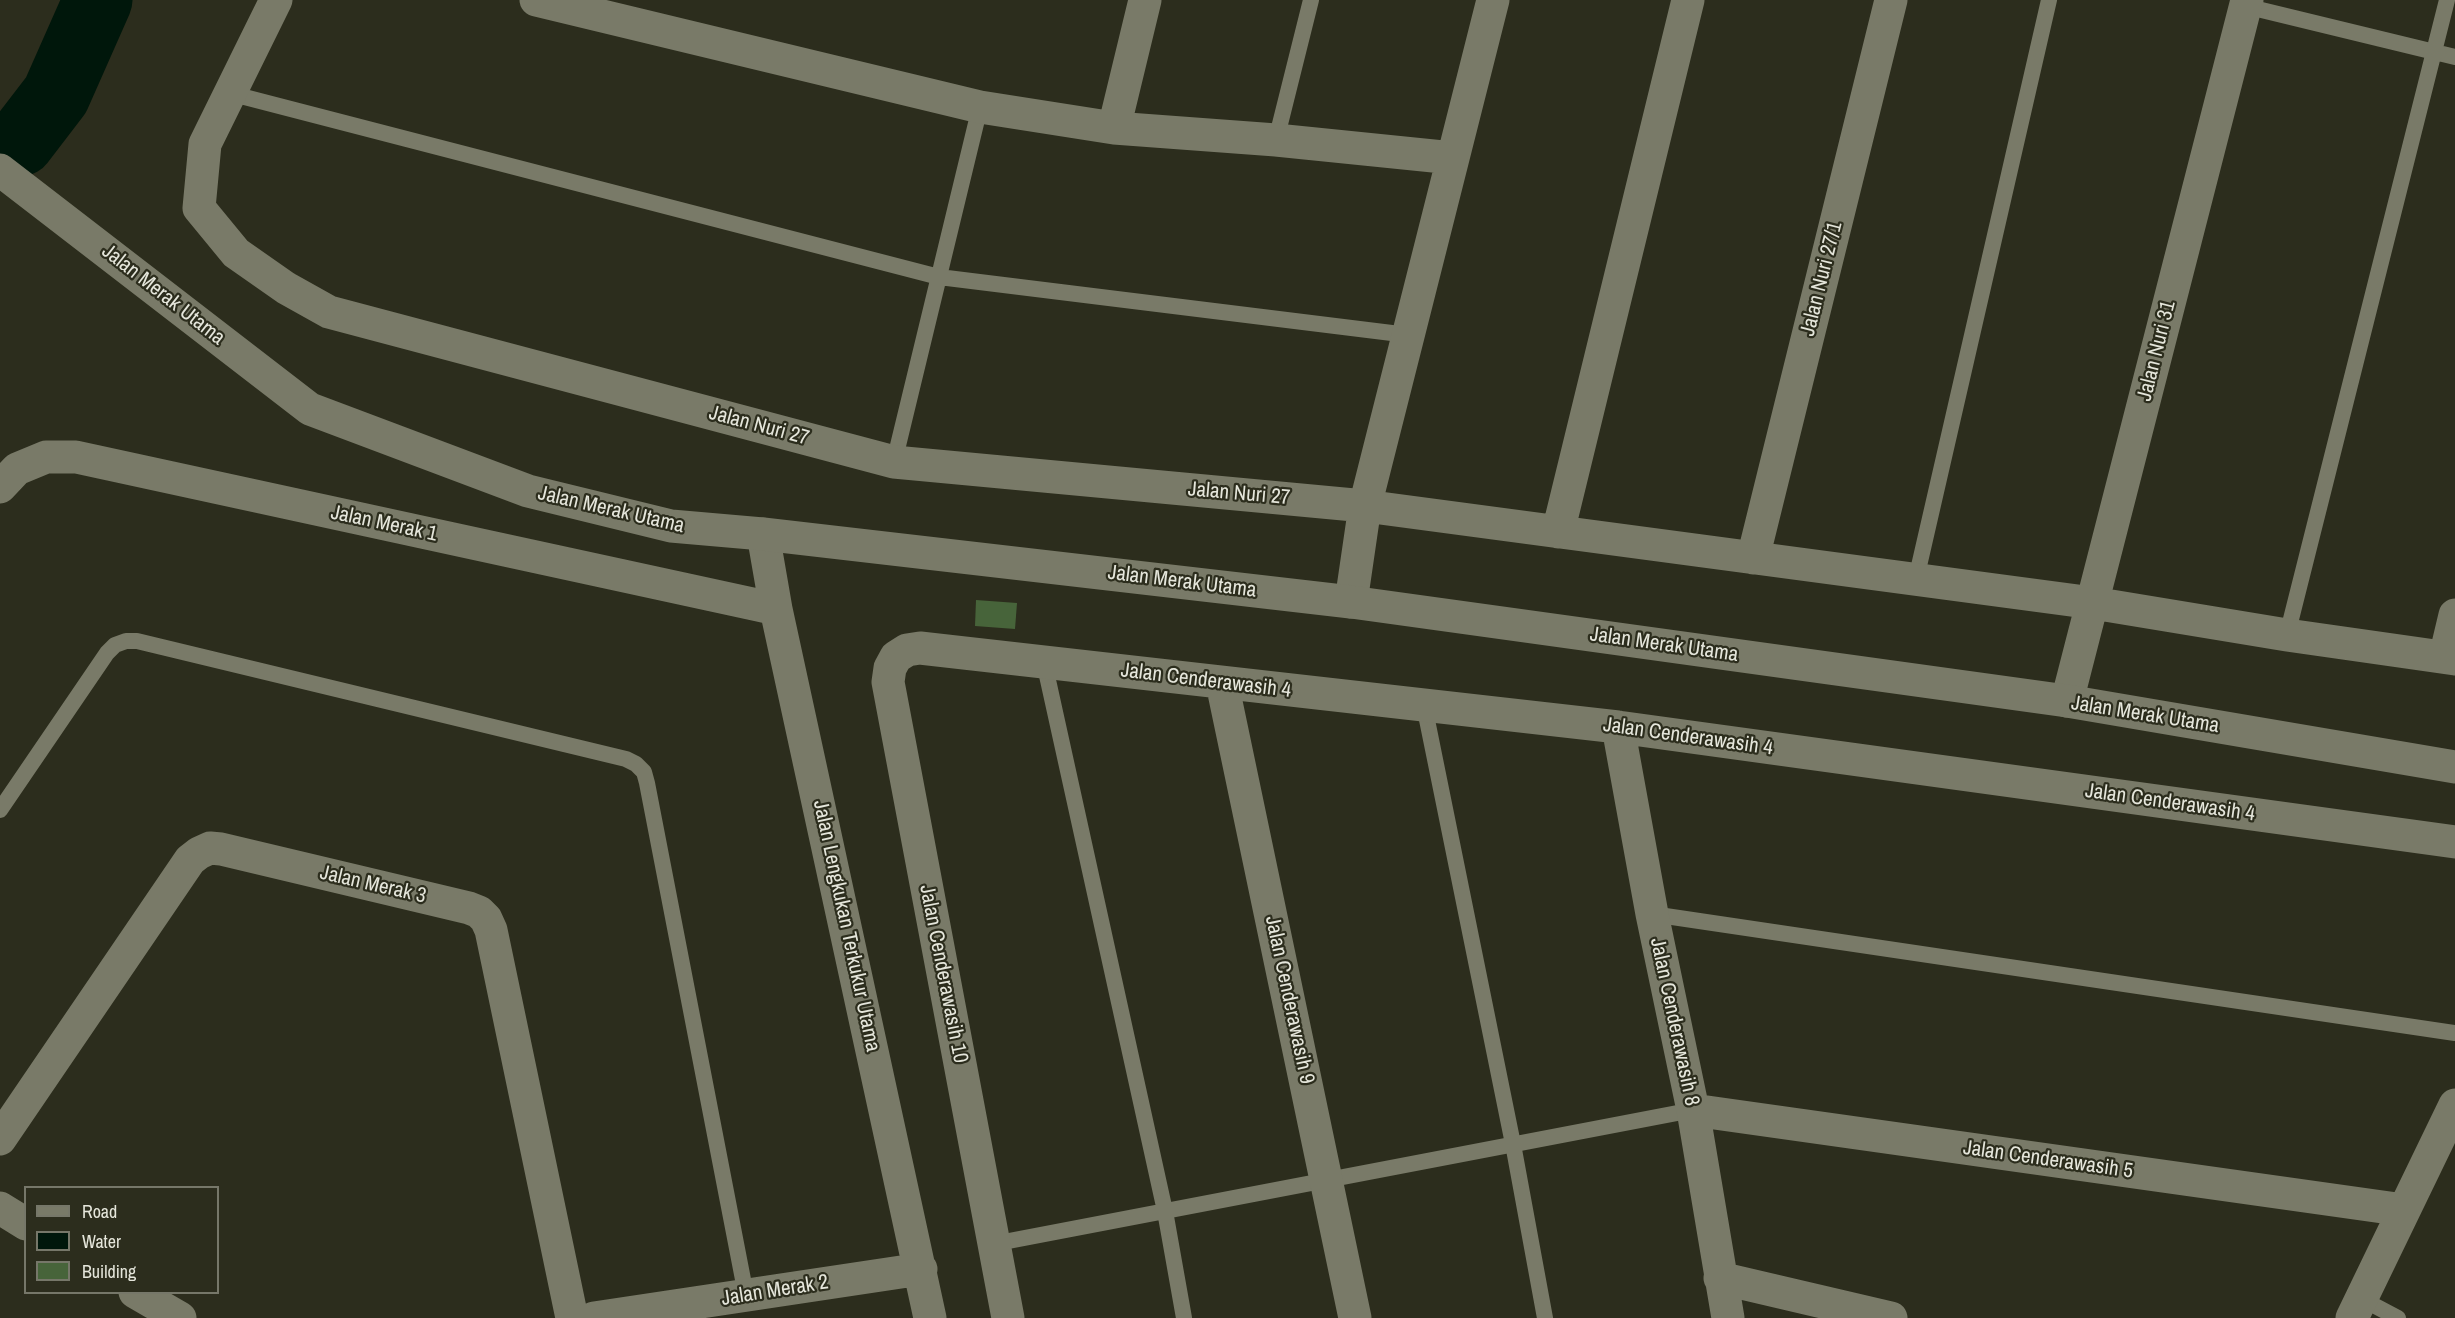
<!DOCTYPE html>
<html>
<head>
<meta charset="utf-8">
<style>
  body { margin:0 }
  #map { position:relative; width:2455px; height:1318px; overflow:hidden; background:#2c2d1d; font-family:"Archivo Narrow",sans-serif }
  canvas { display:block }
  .legend { position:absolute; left:24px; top:1186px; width:195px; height:108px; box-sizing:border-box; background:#2c2d1d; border:2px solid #767769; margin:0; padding:8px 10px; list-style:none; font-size:18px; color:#e5e6db }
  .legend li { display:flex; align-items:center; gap:12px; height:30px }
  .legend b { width:30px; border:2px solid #767769 }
</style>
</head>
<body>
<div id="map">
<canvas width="2455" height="1318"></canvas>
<ul class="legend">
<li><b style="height:8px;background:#797a68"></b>Road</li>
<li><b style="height:16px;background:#00170b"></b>Water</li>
<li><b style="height:16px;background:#47643a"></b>Building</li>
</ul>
</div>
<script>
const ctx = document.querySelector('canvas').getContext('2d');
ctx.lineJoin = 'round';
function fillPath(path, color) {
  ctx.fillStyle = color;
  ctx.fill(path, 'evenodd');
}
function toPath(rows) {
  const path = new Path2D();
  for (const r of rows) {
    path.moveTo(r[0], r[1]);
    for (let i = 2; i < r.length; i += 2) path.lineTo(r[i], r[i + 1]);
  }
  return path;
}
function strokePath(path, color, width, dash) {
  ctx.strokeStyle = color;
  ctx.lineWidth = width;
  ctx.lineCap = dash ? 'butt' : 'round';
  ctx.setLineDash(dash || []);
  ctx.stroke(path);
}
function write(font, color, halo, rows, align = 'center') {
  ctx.font = font + ' "Archivo Narrow",sans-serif';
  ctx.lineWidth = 4.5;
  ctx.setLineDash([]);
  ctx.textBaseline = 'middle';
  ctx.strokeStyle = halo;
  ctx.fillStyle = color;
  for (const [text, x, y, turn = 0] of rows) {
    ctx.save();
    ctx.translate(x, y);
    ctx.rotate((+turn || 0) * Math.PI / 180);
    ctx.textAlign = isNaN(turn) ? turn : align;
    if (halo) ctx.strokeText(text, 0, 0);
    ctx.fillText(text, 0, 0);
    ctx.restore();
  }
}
fillPath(toPath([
  [68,0,122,0,71,117,27,99]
]), '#00170b');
strokePath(toPath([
  [20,142,56,95,98,0]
]), '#00170b', 69);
fillPath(toPath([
  [976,600,1017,603,1015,629,975,626]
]), '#47643a');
strokePath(toPath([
  [2245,6,2455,57],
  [229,93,939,277,1408,335],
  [1276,140,1311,0],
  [894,462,980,107],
  [1916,579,2049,0],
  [2287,635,2447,0],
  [1044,662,1165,1211,1184,1318],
  [1424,705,1513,1144,1545,1318],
  [0,810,107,653,115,645,126,641,137,641,626,759,636,764,644,772,647,783,746,1295],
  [1652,914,2455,1033],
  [993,1244,1693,1110],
  [2362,1299,2398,1318]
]), '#797a68', 16);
strokePath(toPath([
  [276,0,205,144,199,208,236,253,286,288,329,312,894,462,1365,506,2093,603,2287,635,2455,659],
  [536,0,980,107,1114,128,1276,140,1453,158],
  [1114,128,1145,0],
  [0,487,17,469,46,457,76,457,776,609],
  [1558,532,1688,0],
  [763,534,776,609,930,1318],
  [1753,558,1891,0],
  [1351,602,1365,506,1493,0],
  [2445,657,2455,615],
  [1222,683,1355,1318],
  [2067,701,2247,0],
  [1618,727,1652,914,1693,1110,1728,1318],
  [1693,1110,2404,1210],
  [0,1139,190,860,199,853,210,848,221,849,469,908,479,912,486,919,491,930,572,1318],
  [0,1208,26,1224],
  [1720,1278,1891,1318],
  [135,1292,180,1318],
  [594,1318,921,1269],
  [1008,1318,888,682,890,668,896,657,907,650,920,648,1618,727,2455,842],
  [2352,1318,2455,1105]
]), '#797a68', 33);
strokePath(toPath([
  [0,170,310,409,528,491,671,526,763,534,1351,602,2067,701,2455,767]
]), '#797a68', 33);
write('21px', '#e5e6db', '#2c2d1d', [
  ["Jalan Nuri 27/1",1822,279,-76],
  ["Jalan Merak Utama",163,295,38],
  ["Jalan Nuri 31",2157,351,-76],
  ["Jalan Nuri 27",759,426,15],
  ["Jalan Nuri 27",1239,494,5],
  ["Jalan Merak Utama",611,510,13],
  ["Jalan Merak 1",384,524,12],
  ["Jalan Merak Utama",1182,582,7],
  ["Jalan Merak Utama",1664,645,8],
  ["Jalan Cenderawasih 4",1206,681,7],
  ["Jalan Merak Utama",2145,715,9],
  ["Jalan Cenderawasih 4",1688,737,8],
  ["Jalan Cenderawasih 4",2170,803,8],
  ["Jalan Merak 3",373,885,13],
  ["Jalan Lengkukan Terkukur Utama",846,926,78],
  ["Jalan Cenderawasih 10",943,974,79],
  ["Jalan Cenderawasih 9",1289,1000,78],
  ["Jalan Cenderawasih 8",1674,1022,78],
  ["Jalan Cenderawasih 5",2048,1160,8],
  ["Jalan Merak 2",775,1291,-9]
]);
</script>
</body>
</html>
